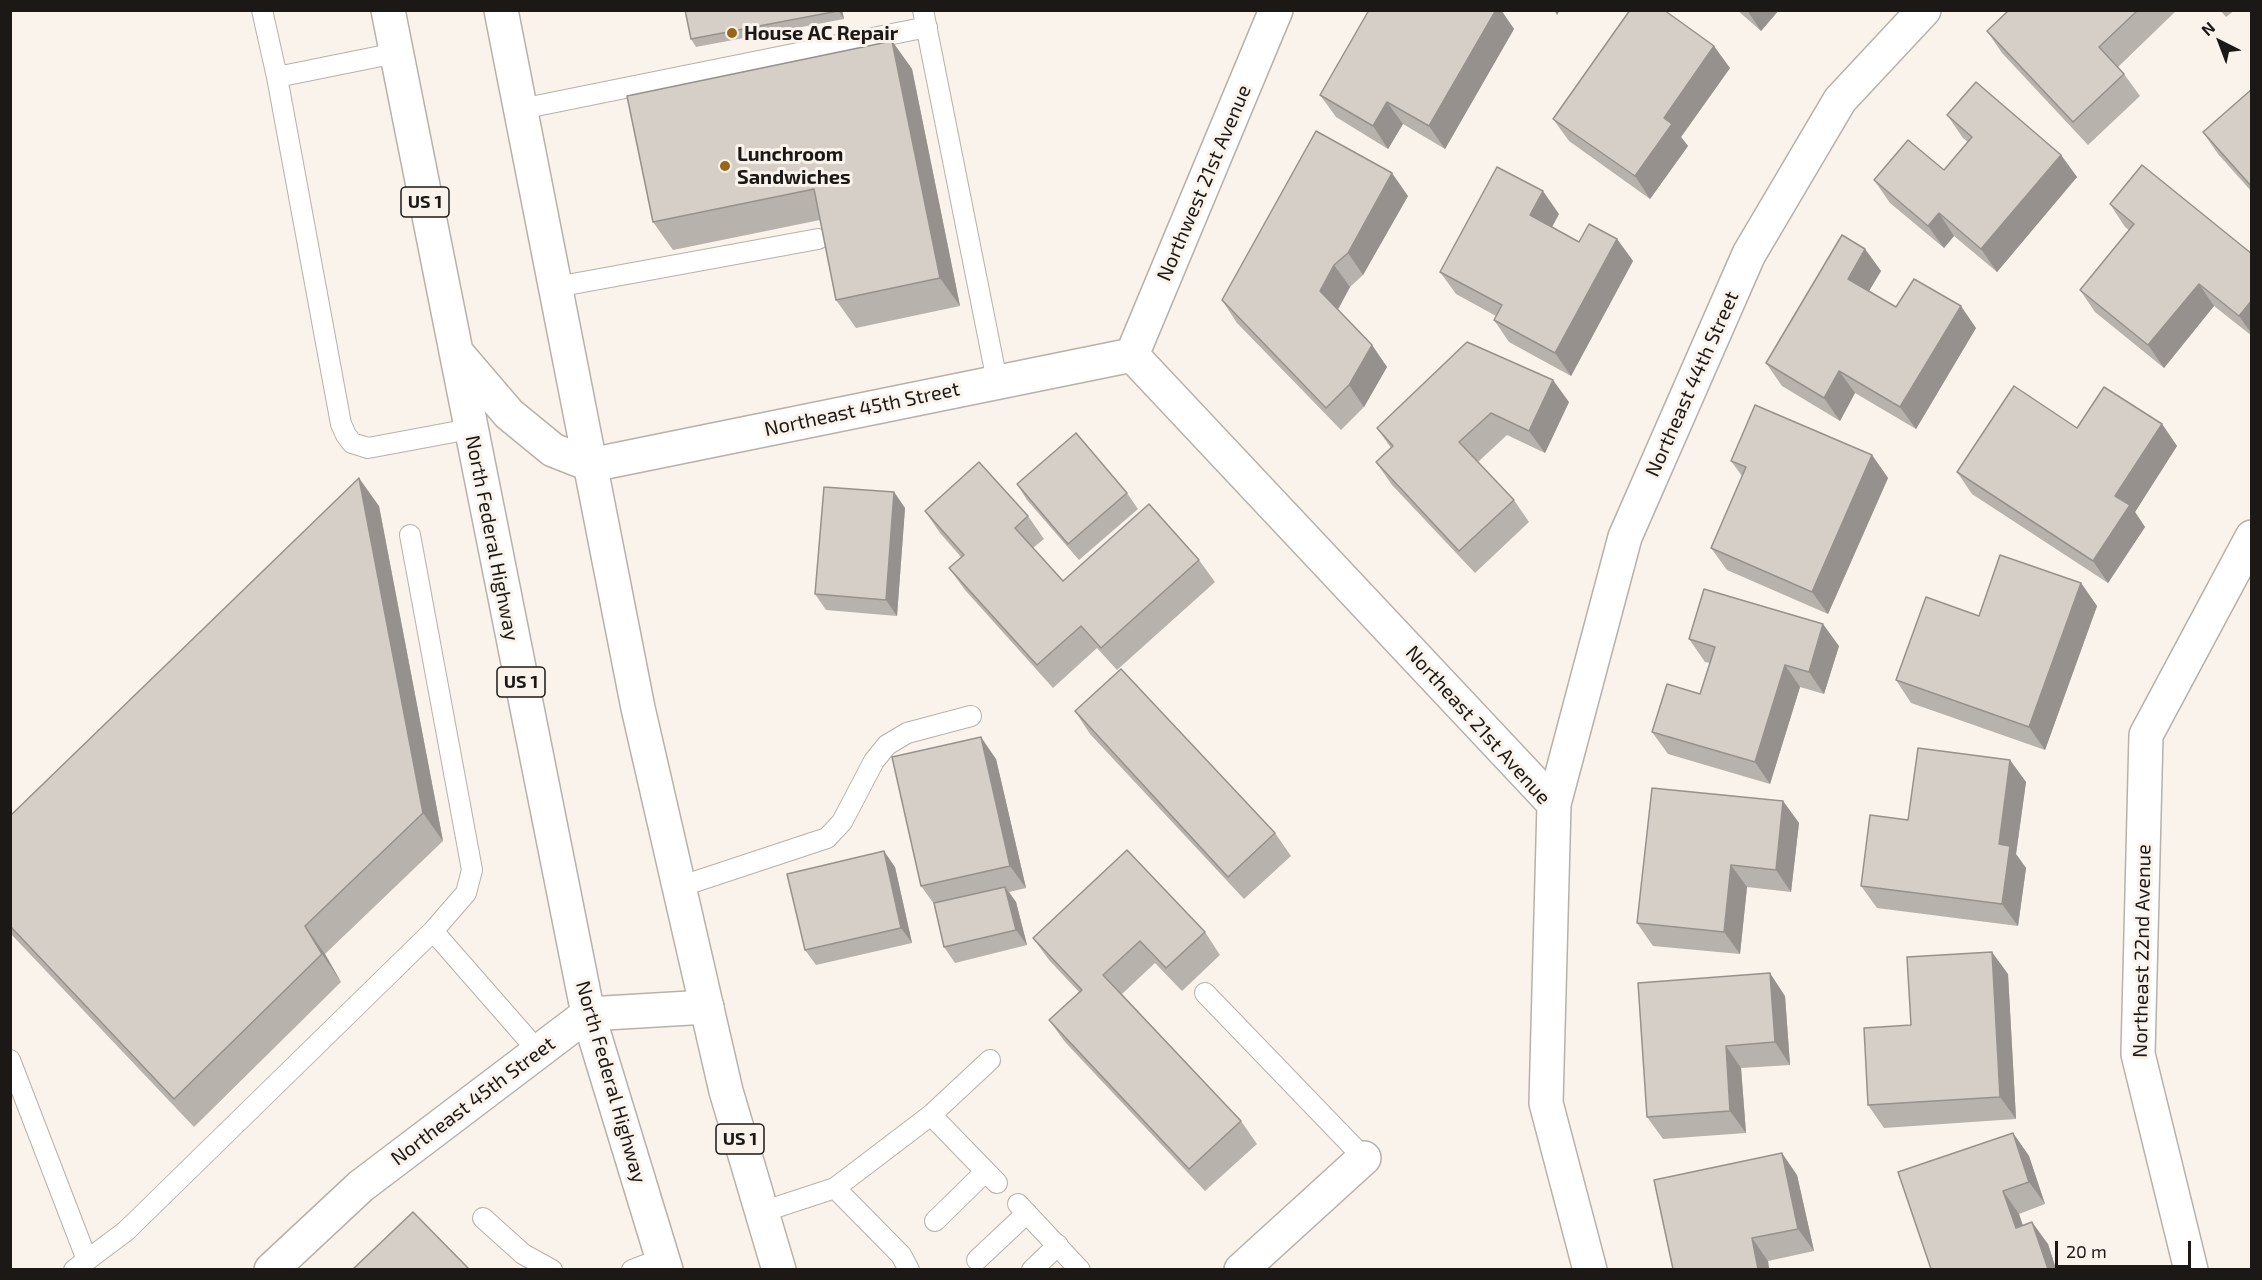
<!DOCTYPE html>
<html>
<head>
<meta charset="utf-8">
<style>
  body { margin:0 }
  #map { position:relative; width:2262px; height:1280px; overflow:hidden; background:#f9f3eb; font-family:"Exo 2",sans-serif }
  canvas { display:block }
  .frame { position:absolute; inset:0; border:12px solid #1b1816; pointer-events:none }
  .north { position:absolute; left:2190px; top:12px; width:60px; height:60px; -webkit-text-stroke:4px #f9f3eb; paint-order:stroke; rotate:318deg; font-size:16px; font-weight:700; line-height:24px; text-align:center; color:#1b1816 }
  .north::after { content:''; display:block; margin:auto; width:21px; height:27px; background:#1b1816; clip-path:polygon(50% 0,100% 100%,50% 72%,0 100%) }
  .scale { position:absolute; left:2055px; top:1241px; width:136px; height:27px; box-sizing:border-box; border:3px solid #1b1816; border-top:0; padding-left:8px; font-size:18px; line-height:21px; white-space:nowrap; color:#1b1816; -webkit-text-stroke:4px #f9f3eb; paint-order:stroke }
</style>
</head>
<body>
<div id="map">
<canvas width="2262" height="1280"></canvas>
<div class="frame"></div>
<div class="north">N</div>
<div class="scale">20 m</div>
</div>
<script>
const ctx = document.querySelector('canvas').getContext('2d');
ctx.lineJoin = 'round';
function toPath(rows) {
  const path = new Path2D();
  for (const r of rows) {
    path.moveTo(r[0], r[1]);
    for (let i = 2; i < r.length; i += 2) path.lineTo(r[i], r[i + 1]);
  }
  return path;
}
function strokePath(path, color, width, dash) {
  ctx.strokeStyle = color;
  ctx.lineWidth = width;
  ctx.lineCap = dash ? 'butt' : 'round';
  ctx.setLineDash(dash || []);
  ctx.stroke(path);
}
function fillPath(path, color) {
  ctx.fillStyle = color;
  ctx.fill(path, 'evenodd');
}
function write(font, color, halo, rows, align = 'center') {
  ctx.font = font + ' "Exo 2",sans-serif';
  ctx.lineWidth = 6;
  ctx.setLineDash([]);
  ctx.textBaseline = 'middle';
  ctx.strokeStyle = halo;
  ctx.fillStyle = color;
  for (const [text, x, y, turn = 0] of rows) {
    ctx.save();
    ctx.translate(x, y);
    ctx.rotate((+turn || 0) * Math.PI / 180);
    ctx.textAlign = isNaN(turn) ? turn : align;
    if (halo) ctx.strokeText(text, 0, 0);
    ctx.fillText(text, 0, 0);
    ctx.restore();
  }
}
const service = toPath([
  [262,10,277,77,396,53],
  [923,10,997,381],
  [277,77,341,424,346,435,352,443,368,448,470,429],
  [521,109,927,27],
  [556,287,818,239],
  [410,535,472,870,466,893,433,931],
  [679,887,827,838,842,822,874,761,887,745,907,733,971,716],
  [1205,993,1364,1158],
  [10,1060,87,1260],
  [931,1115,997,1183],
  [835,1188,901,1255,909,1270],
  [1018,1204,1080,1270],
  [762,1212,835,1188,931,1115,990,1060],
  [483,1218,523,1254,552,1270],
  [935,1221,985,1172],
  [977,1260,1027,1213],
  [74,1270,126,1231,433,931,538,1051],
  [632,1270,663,1258],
  [1032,1270,1058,1245]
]);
const minor = toPath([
  [1132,355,1554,804,1546,1103,1590,1270],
  [1132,355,1276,10],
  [591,465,1132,355],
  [1554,804,1625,537,1749,254,1840,100,1924,10],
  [1241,1270,1364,1158],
  [2191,1270,2138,1054,2146,735,2252,537]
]);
const tertiary = toPath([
  [271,1270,361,1186,588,1014,707,1007]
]);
const primary = toPath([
  [388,10,588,1014,666,1270],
  [501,10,638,708,726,1091,779,1270],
  [456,352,509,414,553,450,591,465]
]);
strokePath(service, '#b7b1aa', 22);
strokePath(minor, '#b7b1aa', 36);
strokePath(tertiary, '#b7b1aa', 36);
strokePath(primary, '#b7b1aa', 36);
strokePath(service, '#fff', 20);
strokePath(minor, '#fff', 33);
strokePath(tertiary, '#fff', 33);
strokePath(primary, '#fff', 33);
fillPath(toPath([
  [685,10,842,10,844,19,696,47,691,39],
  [1369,10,1501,10,1514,29,1445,149,1403,124,1388,149,1336,117,1320,95],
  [1737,10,1779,10,1761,31],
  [2009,10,2177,10,2118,67,2124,74,2140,96,2088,145,2002,53,1987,31],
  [2220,10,2235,10,2226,17],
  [892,41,912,69,960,306,856,328,836,300,820,220,673,250,653,222],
  [1730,68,1681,137,1688,146,1650,199,1569,141,1553,119],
  [2252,89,2252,192,2218,154,2203,132],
  [1947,115,2061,155,2077,177,1997,272,1954,236,1944,248,1890,203,1874,180,1944,170,1968,142,1963,138],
  [1408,196,1363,275,1350,287,1338,310,1372,345,1387,367,1364,407,1341,430,1237,323,1222,300],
  [2110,204,2252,254,2252,336,2214,306,2164,368,2095,312,2080,290,2129,230,2125,227],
  [1559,214,1552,227,1579,242,1617,239,1633,261,1571,376,1509,342,1494,320,1496,316,1456,294,1440,272],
  [1865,249,1881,271,1869,291,1896,307,1976,328,1916,429,1855,393,1840,421,1782,386,1766,363],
  [1569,402,1545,453,1507,435,1478,462,1514,500,1529,522,1475,573,1392,485,1376,462,1391,448,1377,428],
  [2162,424,2177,446,2135,512,2145,527,2108,583,1972,494,1957,472,2077,428],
  [1872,455,1888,478,1828,614,1727,570,1711,548,1742,476,1731,461],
  [1017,484,1127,493,1138,509,1079,560,1027,500],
  [894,492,905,508,897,616,826,610,815,594],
  [379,506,443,841,325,954,341,982,194,1127,10,933,10,816],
  [925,511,1028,516,1044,539,1033,548,1063,581,1199,560,1215,582,1117,670,1097,648,1053,688,965,590,949,568,961,557,940,533],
  [2081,583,2097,606,2045,750,1911,703,1896,680],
  [1689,639,1839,646,1824,694,1800,687,1770,784,1668,754,1652,732,1700,694,1710,663,1705,662],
  [1075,711,1275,833,1291,856,1244,899,1090,734],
  [996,759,1026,888,1009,892,1016,902,1027,945,955,963,944,947,934,904,921,886],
  [2010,760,2026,782,2016,854,2026,868,2018,926,1877,908,1861,886,1908,820],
  [1783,801,1799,823,1791,892,1747,887,1740,954,1653,946,1637,923],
  [895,867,912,943,816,965,805,950],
  [1205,932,1220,955,1182,991,1155,963,1122,994,1241,1121,1257,1144,1205,1191,1065,1042,1049,1020,1079,992,1049,960,1033,938],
  [2008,974,2016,1119,1884,1128,1868,1105,1911,1025],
  [1638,983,1785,996,1790,1065,1741,1068,1746,1133,1663,1139,1647,1117],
  [2013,1133,2029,1156,2045,1204,2019,1214,2023,1226,2048,1244,2056,1269,1931,1269],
  [1797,1175,1814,1251,1768,1261,1769,1269,1673,1269]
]), '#b8b2ac');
fillPath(toPath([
  [838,10,842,10,844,19],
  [1496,10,1501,10,1514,29,1445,149,1429,126],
  [1554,10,1560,10,1557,15],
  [1747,10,1779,10,1761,31],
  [892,41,912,69,960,306,940,278],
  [1714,46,1730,68,1681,137,1688,146,1650,199,1635,176,1664,118],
  [1387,102,1403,124,1388,149,1373,126],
  [2061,155,2077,177,1997,272,1981,249],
  [1392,173,1408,196,1363,275,1348,253],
  [1543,191,1559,214,1546,238,1530,215],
  [1939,213,1954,236,1944,248,1928,226],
  [1617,239,1633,261,1571,376,1555,353],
  [1865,249,1881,271,1863,301,1848,279],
  [1334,265,1350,287,1335,314,1320,291],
  [2199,284,2214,306,2164,368,2148,345],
  [2252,300,2252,334,2239,316],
  [1961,306,1976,328,1916,429,1900,407],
  [1372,345,1387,367,1364,407,1349,385],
  [1839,371,1855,393,1840,421,1824,398],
  [1553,380,1569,402,1545,453,1529,431],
  [2162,424,2177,446,2135,512,2145,527,2108,583,2093,561,2115,496],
  [1872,455,1888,478,1828,614,1812,592],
  [359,478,379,506,443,841,423,813],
  [894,492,905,508,897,616,886,600],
  [2081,583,2097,606,2045,750,2029,727],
  [1823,624,1839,646,1824,694,1809,672],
  [1785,665,1800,687,1770,784,1755,762],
  [981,737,996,759,1026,888,1010,866],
  [2010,760,2026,782,2016,854,2026,868,2018,926,2002,904,1999,844],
  [1783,801,1799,823,1791,892,1776,870],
  [884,851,895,867,912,943,901,928],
  [1731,865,1747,887,1740,954,1724,932],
  [1005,887,1016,902,1027,945,1016,930],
  [305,926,325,954,341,982,322,954],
  [1992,952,2008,974,2016,1119,2000,1097],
  [1770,973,1785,996,1790,1065,1775,1042],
  [1726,1046,1741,1068,1746,1133,1730,1111],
  [2013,1133,2029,1156,2045,1204,2029,1182],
  [1782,1153,1797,1175,1814,1251,1798,1229],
  [2003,1191,2019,1214,2031,1250,2016,1228],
  [2032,1222,2048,1244,2056,1269,2048,1269],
  [1752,1238,1768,1261,1769,1269,1758,1269]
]), '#96918c');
const building = toPath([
  [685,10,838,10,838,11,691,39,685,10],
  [1369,10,1496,10,1429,126,1387,102,1373,126,1320,95,1369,10],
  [1630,10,1664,10,1714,46,1664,118,1672,124,1635,176,1553,119,1630,10],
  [2009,10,2138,10,2099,47,2124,74,2073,122,1987,31,2009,10],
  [892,41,940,278,836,300,814,189,653,222,627,96,892,41],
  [1976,82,2061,155,1981,249,1939,213,1928,226,1874,180,1908,140,1944,170,1972,137,1947,115,1976,82],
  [2252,89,2252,187,2203,132,2252,89],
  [1316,131,1392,173,1348,253,1334,265,1320,291,1372,345,1349,385,1326,408,1222,300,1316,131],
  [2142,165,2252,254,2252,300,2239,316,2199,284,2148,345,2080,290,2134,224,2110,204,2142,165],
  [1497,167,1543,191,1530,215,1579,242,1589,224,1617,239,1555,353,1494,320,1502,305,1440,272,1497,167],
  [1842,235,1865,249,1848,279,1896,307,1914,279,1961,306,1900,407,1839,371,1824,398,1766,363,1842,235],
  [1467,342,1553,380,1529,431,1491,413,1459,442,1514,500,1459,551,1376,462,1393,446,1377,428,1467,342],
  [2014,386,2077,428,2104,387,2162,424,2115,496,2130,505,2093,561,1957,472,2014,386],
  [1755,405,1872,455,1812,592,1711,548,1746,467,1731,461,1755,405],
  [1076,433,1127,493,1068,544,1017,484,1076,433],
  [979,462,1028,516,1015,528,1063,581,1149,504,1199,560,1101,648,1081,626,1037,665,949,568,964,555,925,511,979,462],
  [359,478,423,813,305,926,322,954,174,1099,10,926,10,816,359,478],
  [824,487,894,492,886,600,815,594,824,487],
  [2000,555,2081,583,2029,727,1896,680,1926,597,1979,616,2000,555],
  [1704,589,1823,624,1809,672,1785,665,1755,762,1652,732,1667,684,1700,694,1715,647,1689,639,1704,589],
  [1121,669,1275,833,1228,877,1075,711,1121,669],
  [981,737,1010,866,921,886,892,757,981,737],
  [1918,748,2010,760,1999,844,2010,846,2002,904,1861,886,1870,815,1908,820,1918,748],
  [1652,788,1783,801,1776,870,1731,865,1724,932,1637,923,1652,788],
  [1127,850,1205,932,1166,968,1140,941,1103,975,1241,1121,1189,1169,1049,1020,1082,990,1033,938,1127,850],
  [884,851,901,928,805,950,787,874,884,851],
  [1005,887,1016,930,944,947,934,903,1005,887],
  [1992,952,2000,1097,1868,1105,1864,1028,1911,1025,1907,957,1992,952],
  [1770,973,1775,1042,1726,1046,1730,1111,1647,1117,1638,983,1770,973],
  [2013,1133,2029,1182,2003,1191,2016,1228,2032,1222,2048,1269,1931,1269,1898,1172,2013,1133],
  [1782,1153,1798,1229,1752,1238,1758,1269,1673,1269,1654,1180,1782,1153],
  [413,1212,469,1269,353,1269,413,1212]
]);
fillPath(building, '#d6cfc8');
strokePath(building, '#96918c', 1.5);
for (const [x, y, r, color] of [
  [732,33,6,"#976618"],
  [725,166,6,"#976618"]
]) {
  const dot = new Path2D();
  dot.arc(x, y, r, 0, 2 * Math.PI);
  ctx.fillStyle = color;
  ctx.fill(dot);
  strokePath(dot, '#f9f3eb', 2);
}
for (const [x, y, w] of [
  [425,202,48],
  [521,682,48],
  [740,1139,48]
]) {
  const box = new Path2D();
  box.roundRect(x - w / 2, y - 15, w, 30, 4.5);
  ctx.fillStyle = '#f9f3eb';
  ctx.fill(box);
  strokePath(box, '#1b1816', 1.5);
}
write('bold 18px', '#1b1816', null, [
  ["US 1",425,202],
  ["US 1",521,682],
  ["US 1",740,1139]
]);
write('bold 20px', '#1b1816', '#f9f3eb', [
  ["House AC Repair",744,33],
  ["Lunchroom",737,154],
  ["Sandwiches",737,177]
], 'left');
write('20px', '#1b1816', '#f9f3eb', [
  ["Northwest 21st Avenue",1204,183,-67],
  ["Northeast 44th Street",1692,384,-66],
  ["Northeast 45th Street",862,409,-12],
  ["North Federal Highway",492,538,79],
  ["Northeast 21st Avenue",1478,725,48],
  ["Northeast 22nd Avenue",2142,951,-89],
  ["North Federal Highway",611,1082,74],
  ["Northeast 45th Street",473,1101,-37]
]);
</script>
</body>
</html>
